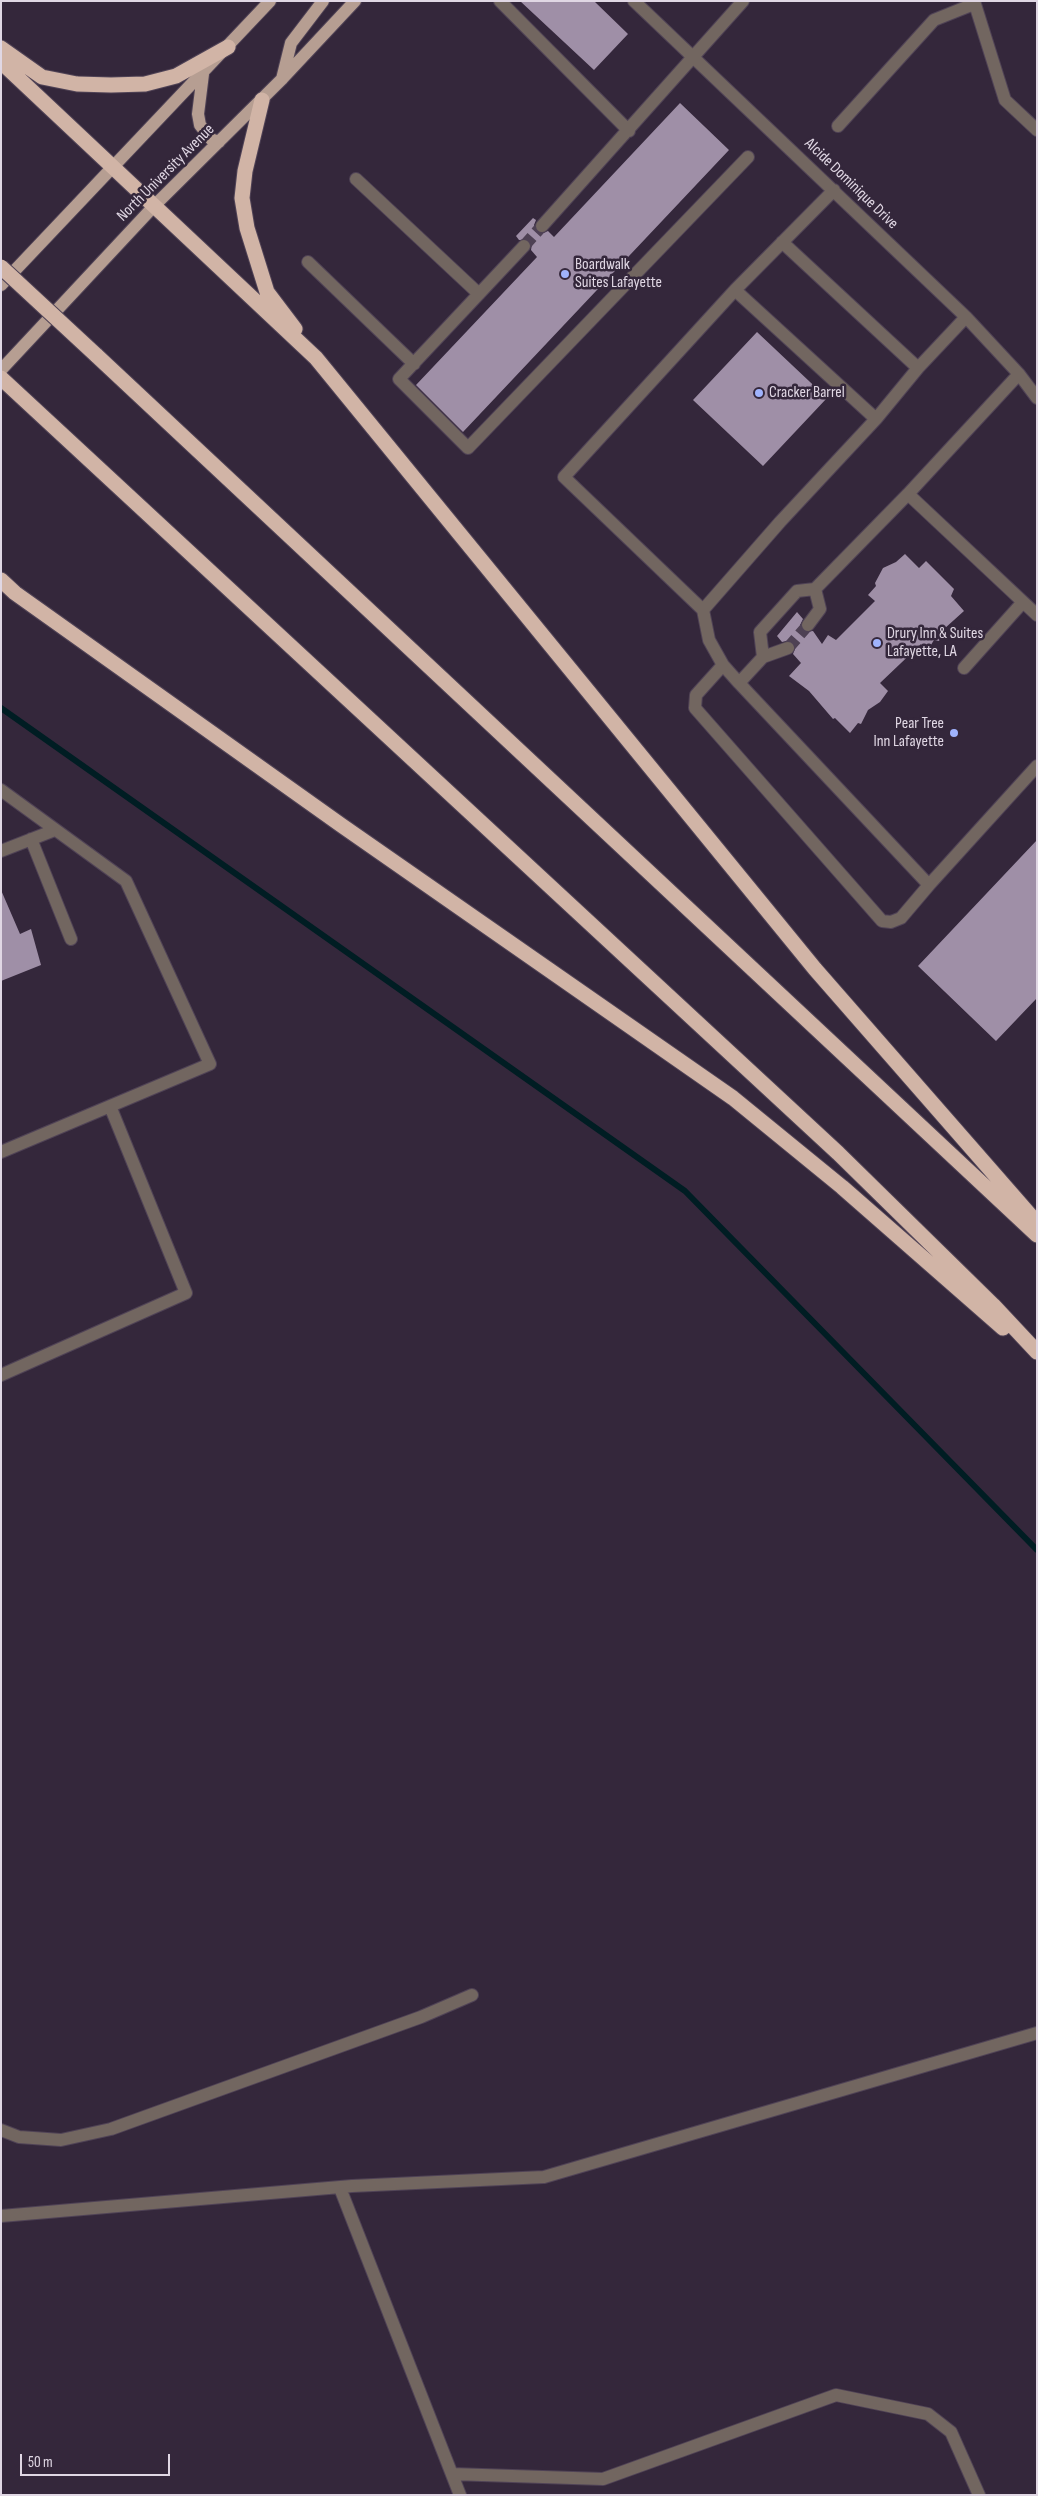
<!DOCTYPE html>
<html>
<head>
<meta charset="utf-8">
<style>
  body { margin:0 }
  #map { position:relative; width:1038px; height:2496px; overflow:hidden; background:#34273b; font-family:"Sofia Sans Condensed",sans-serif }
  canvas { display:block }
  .frame { position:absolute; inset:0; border:2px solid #e0d7e4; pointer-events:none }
  .scale { position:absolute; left:20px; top:2454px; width:150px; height:22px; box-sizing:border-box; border:2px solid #e0d7e4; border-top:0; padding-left:6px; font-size:15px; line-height:18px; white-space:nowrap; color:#e0d7e4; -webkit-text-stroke:4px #34273b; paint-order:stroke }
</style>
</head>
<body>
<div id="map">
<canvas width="1038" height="2496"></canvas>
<div class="frame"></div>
<div class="scale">50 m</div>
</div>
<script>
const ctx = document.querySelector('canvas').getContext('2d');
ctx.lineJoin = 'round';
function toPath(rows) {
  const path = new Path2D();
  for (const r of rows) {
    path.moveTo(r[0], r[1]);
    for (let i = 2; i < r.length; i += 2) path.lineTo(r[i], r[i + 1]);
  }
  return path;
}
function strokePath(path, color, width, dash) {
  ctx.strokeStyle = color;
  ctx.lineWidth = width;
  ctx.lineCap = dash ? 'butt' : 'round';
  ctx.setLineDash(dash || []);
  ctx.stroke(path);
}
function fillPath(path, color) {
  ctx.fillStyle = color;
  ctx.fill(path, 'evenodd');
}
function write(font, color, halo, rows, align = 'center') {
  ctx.font = font + ' "Sofia Sans Condensed",sans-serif';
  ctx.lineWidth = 5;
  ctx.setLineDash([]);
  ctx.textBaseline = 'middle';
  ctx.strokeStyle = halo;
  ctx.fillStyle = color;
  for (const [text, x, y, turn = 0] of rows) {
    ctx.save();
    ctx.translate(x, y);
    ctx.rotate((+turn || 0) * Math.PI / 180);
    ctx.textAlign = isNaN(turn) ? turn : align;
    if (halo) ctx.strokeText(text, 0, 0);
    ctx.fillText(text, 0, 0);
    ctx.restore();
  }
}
strokePath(toPath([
  [1,708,685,1191,1037,1550]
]), '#001d23', 6);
fillPath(toPath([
  [520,1,594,1,628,34,594,70],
  [680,103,729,150,463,432,416,385,537,257,531,250,532,244,529,240,519,240,516,236,533,218,536,220,534,225,536,232,541,234,548,231,554,237],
  [757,332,827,398,763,466,693,400],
  [905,554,919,568,926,561,954,589,951,596,964,611,944,629,939,641,934,640,926,653,921,644,880,683,888,691,880,702,868,710,861,724,858,723,850,733,835,718,833,719,809,691,789,676,801,663,793,654,796,646,790,640,782,642,777,636,797,612,803,619,800,625,804,632,813,631,822,644,828,635,836,640,875,601,868,595,876,586,875,583,883,568,896,562],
  [1037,840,1037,998,996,1041,918,966],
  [1,890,20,934,31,929,41,965,1,981]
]), '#9f8fa7');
strokePath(toPath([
  [524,246,542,226],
  [788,648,808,625]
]), '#4e4154', 12, [12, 6]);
const minor = toPath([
  [500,1,629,131],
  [634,1,966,317,1019,374,1037,398],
  [974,1,1005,100,1037,130],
  [838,126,934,20,974,4],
  [356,179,479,294],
  [834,190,735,290,564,477,703,610,709,640,723,665,739,683,763,657,760,632,797,591,815,589,908,494,1019,374],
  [542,226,743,1],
  [782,242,918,368],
  [524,246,399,379,468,448,748,157],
  [308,262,414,364],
  [735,290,876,419],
  [908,494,1037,615],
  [703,610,780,522,876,419,918,368,966,317],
  [808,625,820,609,815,589],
  [763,657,788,648],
  [723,665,696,695,695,708,882,921,891,922,901,918,929,885],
  [964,668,1023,602],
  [739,683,929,885,1037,766],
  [1,790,126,881,210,1064,1,1152],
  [31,839,71,939],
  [1,851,55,830],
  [1,1375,186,1293,110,1106],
  [1,2130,19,2137,61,2140,111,2129,421,2017,472,1995],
  [340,2188,460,2495],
  [1,2216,352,2186,544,2177,1037,2033],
  [452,2474,603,2479,836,2395,928,2414,951,2432,979,2495]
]);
const major = toPath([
  [203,74,198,114,200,125,211,139,219,142],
  [282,79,291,43,323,1],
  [1,285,270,1],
  [1,370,155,205,282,79,355,1]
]);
const highway = toPath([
  [1,48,42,77,77,84,111,85,145,84,176,76,228,47],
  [1,62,316,358,815,969,1037,1223],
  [262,100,245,171,242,198,247,228,267,292,295,329],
  [96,355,1037,1235],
  [1,378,838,1153,993,1305,1037,1352],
  [1,580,15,593,341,825,733,1098,842,1187,1003,1328]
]);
strokePath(minor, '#504356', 14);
strokePath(major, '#504356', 14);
strokePath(highway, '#504356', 17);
strokePath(minor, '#726660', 12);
strokePath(major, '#b69e92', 12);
strokePath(highway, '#d1b4a6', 15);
const highwayBridge = toPath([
  [1,267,96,355]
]);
strokePath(highwayBridge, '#504356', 17, []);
strokePath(highwayBridge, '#d1b4a6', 15);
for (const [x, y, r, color] of [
  [565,274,5,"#a0b3fd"],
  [759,393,5,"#a0b3fd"],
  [877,643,5,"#a0b3fd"],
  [954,733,5,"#a0b3fd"]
]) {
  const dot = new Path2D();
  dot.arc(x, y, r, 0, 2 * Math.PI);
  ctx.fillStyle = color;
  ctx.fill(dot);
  strokePath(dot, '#34273b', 2);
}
write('16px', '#e0d7e4', '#34273b', [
  ["North University Avenue",166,173,-45],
  ["Alcide Dominique Drive",851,184,44]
]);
write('16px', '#e0d7e4', '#34273b', [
  ["Boardwalk",575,265],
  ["Suites Lafayette",575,283],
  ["Cracker Barrel",769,393],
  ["Drury Inn & Suites",887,634],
  ["Lafayette, LA",887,652],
  ["Pear Tree",944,724,"right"],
  ["Inn Lafayette",944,742,"right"]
], 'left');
</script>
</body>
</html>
